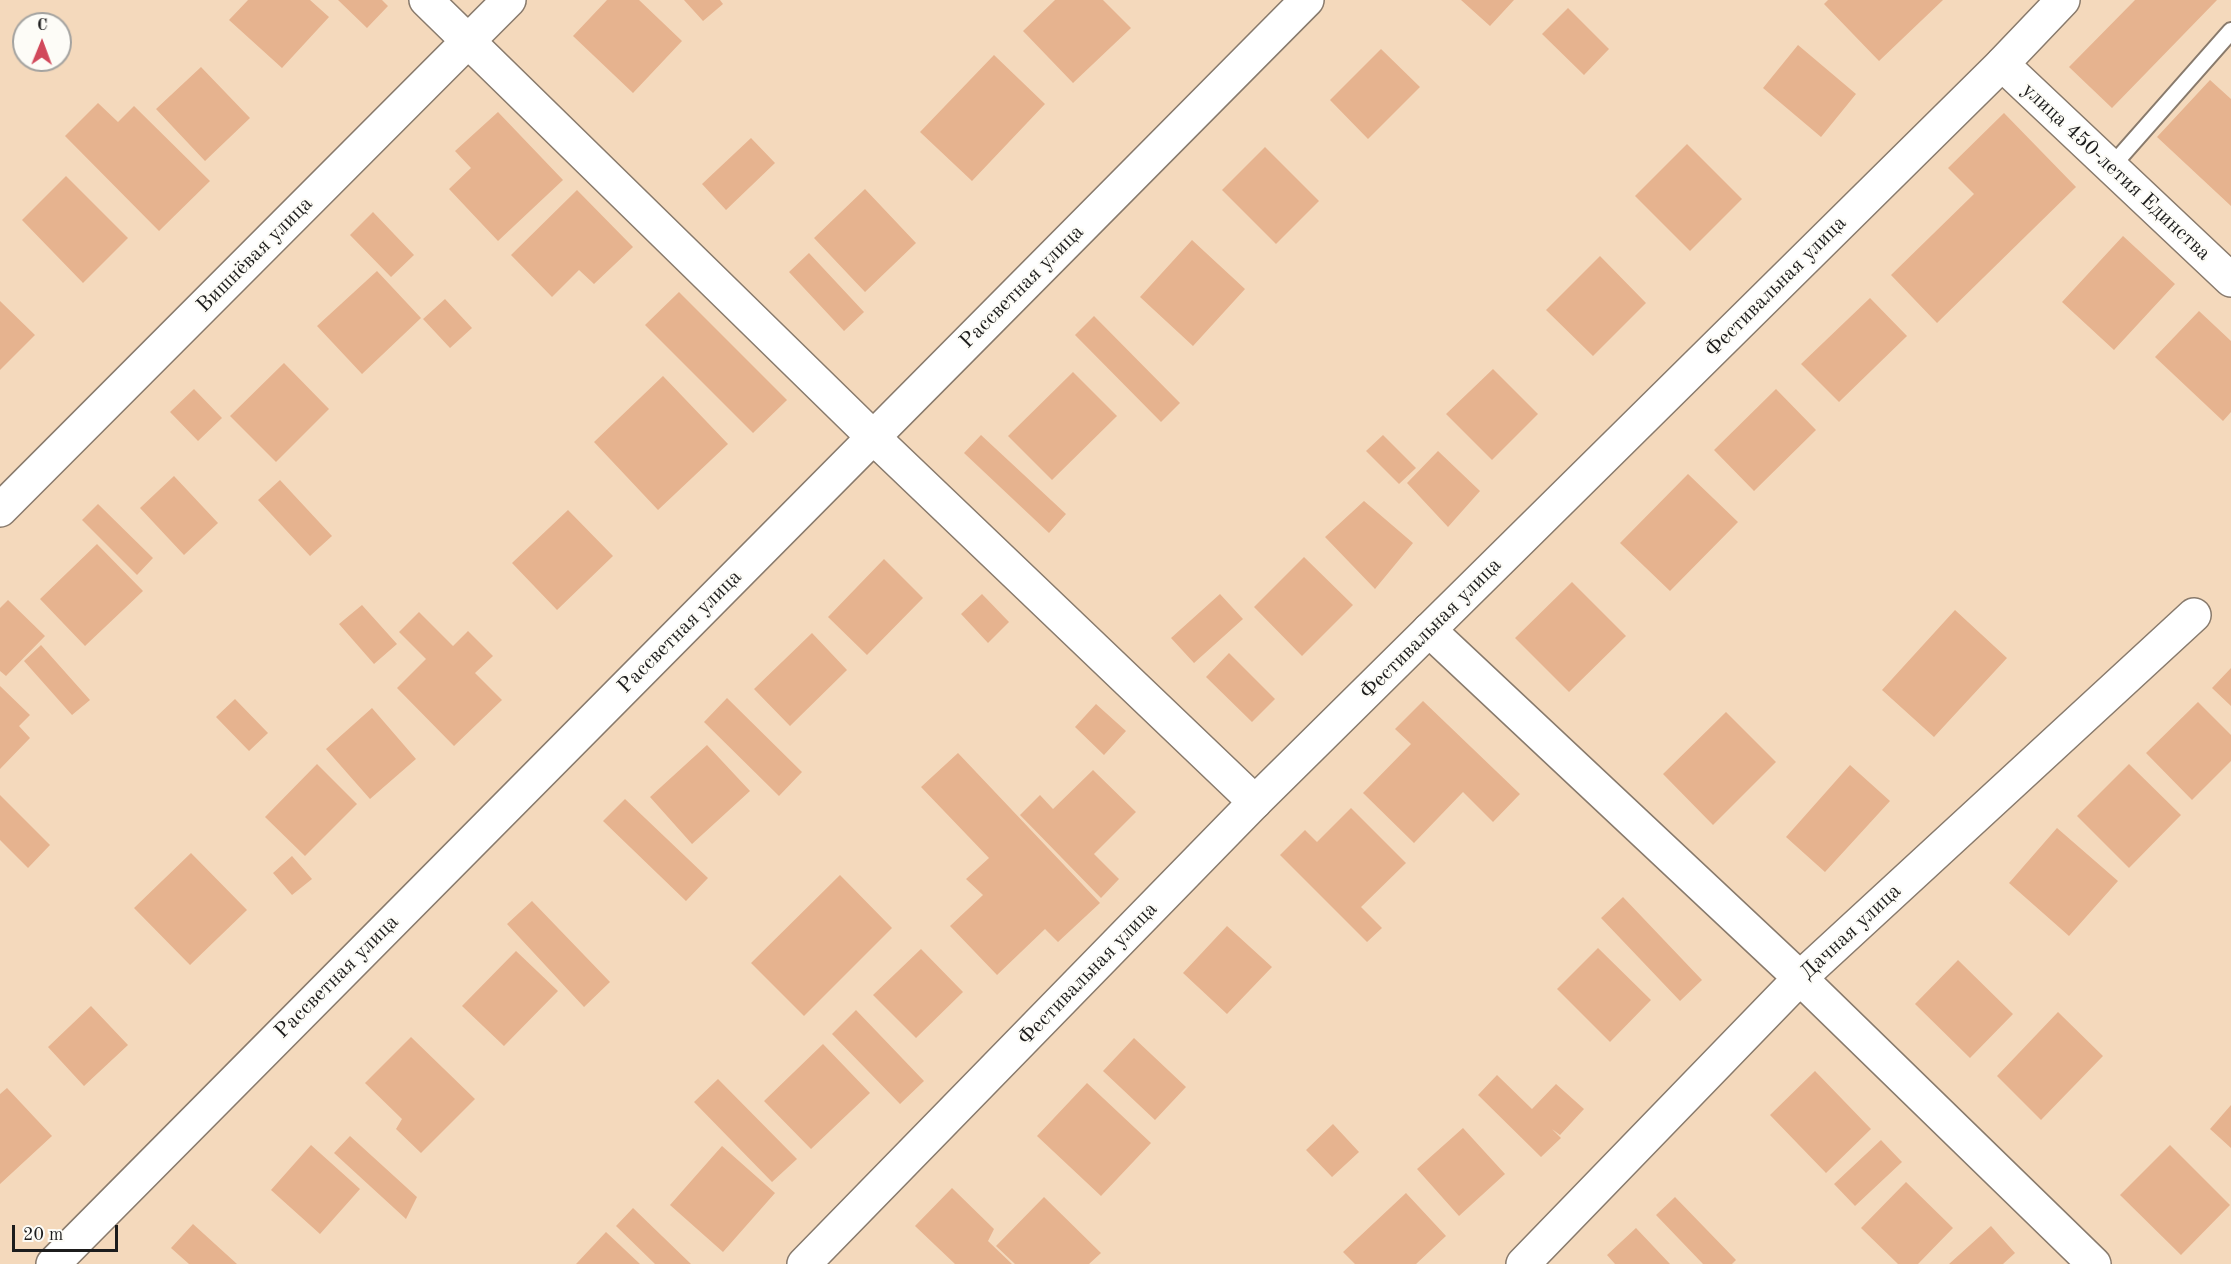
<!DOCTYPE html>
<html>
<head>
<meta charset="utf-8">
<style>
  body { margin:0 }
  #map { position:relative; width:2231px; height:1264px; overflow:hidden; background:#f4d9bc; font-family:"Old Standard TT",serif }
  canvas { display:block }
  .north { position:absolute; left:12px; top:12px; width:60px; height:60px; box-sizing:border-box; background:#fdfcf7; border:2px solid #a3a29f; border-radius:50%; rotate:1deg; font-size:16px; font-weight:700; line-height:24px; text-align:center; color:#1c1c1c }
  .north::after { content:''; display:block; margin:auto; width:21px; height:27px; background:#d1495b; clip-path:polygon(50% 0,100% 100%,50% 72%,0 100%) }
  .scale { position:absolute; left:12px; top:1225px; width:106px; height:27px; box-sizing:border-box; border:3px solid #1c1c1c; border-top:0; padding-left:8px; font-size:18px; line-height:21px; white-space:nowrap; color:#1c1c1c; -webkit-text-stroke:4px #fdfcf7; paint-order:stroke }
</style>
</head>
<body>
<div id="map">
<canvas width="2231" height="1264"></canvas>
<div class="north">С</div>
<div class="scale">20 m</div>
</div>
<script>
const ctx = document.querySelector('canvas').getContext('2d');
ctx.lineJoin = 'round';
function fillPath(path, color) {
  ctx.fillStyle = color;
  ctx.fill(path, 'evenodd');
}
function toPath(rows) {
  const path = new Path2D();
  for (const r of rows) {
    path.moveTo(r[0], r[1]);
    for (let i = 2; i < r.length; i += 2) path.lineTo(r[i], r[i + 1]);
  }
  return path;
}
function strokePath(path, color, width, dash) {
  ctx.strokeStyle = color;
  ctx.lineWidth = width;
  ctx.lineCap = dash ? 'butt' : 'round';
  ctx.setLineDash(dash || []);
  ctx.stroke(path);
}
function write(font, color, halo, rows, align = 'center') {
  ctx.font = font + ' "Old Standard TT",serif';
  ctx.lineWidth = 4.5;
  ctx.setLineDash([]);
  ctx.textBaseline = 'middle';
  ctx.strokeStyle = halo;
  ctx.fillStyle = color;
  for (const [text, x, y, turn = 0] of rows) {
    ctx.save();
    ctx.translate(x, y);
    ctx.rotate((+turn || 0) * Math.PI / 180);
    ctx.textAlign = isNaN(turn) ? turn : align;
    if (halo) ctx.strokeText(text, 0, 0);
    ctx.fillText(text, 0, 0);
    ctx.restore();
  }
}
fillPath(toPath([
  [248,0,310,0,329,17,282,68,229,20],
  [338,0,382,0,388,6,367,28],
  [607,0,639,0,682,41,633,93,573,36],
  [684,0,720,0,723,4,703,21],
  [1055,0,1103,0,1131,28,1073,83,1023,31],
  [1461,0,1514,0,1490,26],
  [1828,0,1943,0,1879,61,1824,4],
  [2135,0,2217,0,2112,108,2069,67],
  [1568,8,1609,49,1584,75,1542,34],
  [1798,45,1856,94,1821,137,1763,88],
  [1381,49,1420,87,1368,139,1330,100],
  [994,55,1045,104,972,181,920,132],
  [201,67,250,118,205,161,156,109],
  [2210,80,2231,99,2231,206,2157,137],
  [98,103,118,122,134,106,210,181,159,231,65,136],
  [498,112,563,180,498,241,449,189,471,168,455,151],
  [2004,113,2076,187,1937,323,1891,275,1974,194,1948,168],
  [751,138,775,163,726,210,702,184],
  [1687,144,1742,199,1690,251,1635,196],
  [1265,147,1319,201,1276,244,1222,190],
  [66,176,128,238,83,283,22,220],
  [865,189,916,243,865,292,814,238],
  [577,190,633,247,594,284,579,270,552,297,511,255],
  [373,212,414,255,391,277,350,235],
  [2123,236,2175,284,2114,350,2062,302],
  [1192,240,1245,289,1193,346,1140,297],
  [809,253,864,312,844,331,789,272],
  [1600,256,1646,303,1593,356,1546,310],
  [377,271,421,318,362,374,317,326],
  [679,292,787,400,753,433,645,325],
  [1870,298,1907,336,1839,402,1801,364],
  [445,299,472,328,450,348,423,319],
  [0,301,35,335,0,370],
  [2199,311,2231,341,2231,412,2223,421,2155,357],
  [1094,316,1180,403,1161,422,1075,335],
  [284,363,329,409,276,462,230,416],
  [1493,369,1538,414,1492,460,1446,414],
  [1073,372,1117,416,1052,480,1008,436],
  [663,376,728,444,658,510,594,442],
  [194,389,222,418,198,441,170,412],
  [1776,389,1816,430,1754,491,1714,450],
  [981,435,1066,514,1049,533,964,453],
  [1383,435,1416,468,1399,484,1366,451],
  [1438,451,1480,491,1448,527,1407,483],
  [1688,474,1738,522,1670,591,1620,543],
  [174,476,218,523,184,555,140,508],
  [280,480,332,536,310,556,258,500],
  [1364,501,1413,543,1375,589,1325,537],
  [98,504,153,558,137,575,82,520],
  [568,510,613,556,557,610,512,563],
  [97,544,143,591,85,646,40,599],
  [1304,557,1353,605,1302,656,1254,607],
  [884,559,923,598,867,655,828,617],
  [1572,582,1626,636,1569,692,1515,638],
  [982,594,1009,622,988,643,961,614],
  [1220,594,1243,619,1194,663,1171,638],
  [8,600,45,636,6,676,0,671,0,608],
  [362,605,397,644,374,664,339,624],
  [1955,610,2007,658,1934,737,1882,690],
  [419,612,453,646,468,631,493,656,475,673,502,700,454,746,397,688,426,659,399,632],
  [812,633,847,670,790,726,754,689],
  [41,645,90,700,72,715,24,661],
  [1229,653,1275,699,1252,722,1206,677],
  [2231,668,2231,706,2212,688],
  [0,686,30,715,19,726,30,738,0,769],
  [727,698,802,772,779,796,704,722],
  [235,699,268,733,249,751,216,717],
  [1423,701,1520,794,1493,822,1463,792,1414,843,1363,793,1411,744,1395,729],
  [2198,702,2231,735,2231,761,2192,800,2146,753],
  [1096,704,1126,731,1104,755,1075,727],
  [372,708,416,759,370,799,326,749],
  [1726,712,1776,762,1713,825,1663,774],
  [707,745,750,791,692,844,650,797],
  [958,753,1100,903,1058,942,1045,929,997,975,950,926,983,895,966,879,989,858,921,787],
  [317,764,357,804,305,856,265,817],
  [2129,764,2181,815,2129,868,2077,816],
  [1850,765,1890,801,1825,872,1786,837],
  [1093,770,1136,812,1094,854,1119,879,1101,898,1020,815,1040,795,1053,809],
  [0,795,50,845,28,868,0,840],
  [625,799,708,878,686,901,603,821],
  [1351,808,1406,863,1361,907,1382,928,1367,942,1280,855,1305,830,1317,842],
  [2057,828,2118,881,2069,936,2009,883],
  [191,853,247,910,190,965,134,908],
  [292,856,312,879,292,895,273,873],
  [840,875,892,928,804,1016,751,963],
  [1623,897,1702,980,1680,1001,1601,918],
  [532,901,610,982,584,1007,507,924],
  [1227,926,1272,967,1227,1014,1183,973],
  [1598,948,1651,1000,1610,1042,1557,989],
  [921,949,963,992,916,1038,873,995],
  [516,951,558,991,504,1046,462,1006],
  [1958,960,2013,1014,1970,1058,1915,1004],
  [91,1006,128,1045,84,1086,48,1047],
  [856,1010,924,1081,900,1104,832,1034],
  [2058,1012,2103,1056,2041,1120,1997,1076],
  [411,1037,475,1099,421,1153,396,1129,402,1119,365,1083],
  [1134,1038,1186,1087,1155,1120,1103,1071],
  [823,1044,870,1093,811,1149,764,1101],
  [1815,1071,1871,1129,1826,1173,1770,1115],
  [1497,1075,1532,1109,1556,1084,1584,1109,1560,1135,1552,1129,1561,1138,1541,1157,1478,1095],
  [718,1079,797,1159,772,1182,694,1102],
  [1087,1083,1151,1143,1101,1196,1037,1136],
  [7,1088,52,1136,0,1184,0,1094],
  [2231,1105,2231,1148,2210,1129],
  [1333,1124,1359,1152,1332,1177,1306,1150],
  [1463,1128,1505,1174,1459,1216,1417,1169],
  [350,1136,417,1197,406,1219,334,1153],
  [1881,1140,1902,1162,1855,1206,1834,1184],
  [311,1145,360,1189,320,1234,271,1190],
  [2170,1145,2230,1205,2181,1255,2120,1195],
  [722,1146,775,1193,723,1252,670,1205],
  [1906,1182,1953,1228,1918,1264,1898,1264,1861,1228],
  [952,1188,994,1229,988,1241,1012,1264,955,1264,915,1226],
  [1406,1193,1446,1236,1416,1264,1355,1264,1343,1252],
  [1044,1197,1101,1253,1089,1264,1015,1264,996,1246],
  [1675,1197,1736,1260,1732,1264,1703,1264,1656,1215],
  [633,1208,691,1264,655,1264,616,1226],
  [193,1224,237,1264,189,1264,171,1248],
  [1991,1226,2015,1253,2003,1264,1949,1264],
  [1636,1228,1670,1264,1615,1264,1607,1255],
  [606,1232,640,1264,576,1264]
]), '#e6b38f');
const service = toPath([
  [2111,167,2231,31]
]);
const minor = toPath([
  [426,0,873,437,1255,802],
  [2002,64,2231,280],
  [0,510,509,0],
  [1429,630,1800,978,2094,1264],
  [53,1264,1307,0],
  [1523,1264,1800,978,2194,615]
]);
const tertiary = toPath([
  [804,1264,1255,802,2002,64,2063,0]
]);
strokePath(service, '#887a6c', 20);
strokePath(minor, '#887a6c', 36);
strokePath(tertiary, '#887a6c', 36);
strokePath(service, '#fff', 16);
strokePath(minor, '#fff', 33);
strokePath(tertiary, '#fff', 33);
write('21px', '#1c1c1c', '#fdfcf7', [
  ["улица 450-летия Единства",2116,172,43],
  ["Вишнёвая улица",255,255,-45],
  ["Рассветная улица",1022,287,-45],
  ["Фестивальная улица",1776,287,-45],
  ["Фестивальная улица",1431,629,-45],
  ["Рассветная улица",680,632,-45],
  ["Дачная улица",1851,932,-43],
  ["Фестивальная улица",1088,974,-46],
  ["Рассветная улица",337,977,-45]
]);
</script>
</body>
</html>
